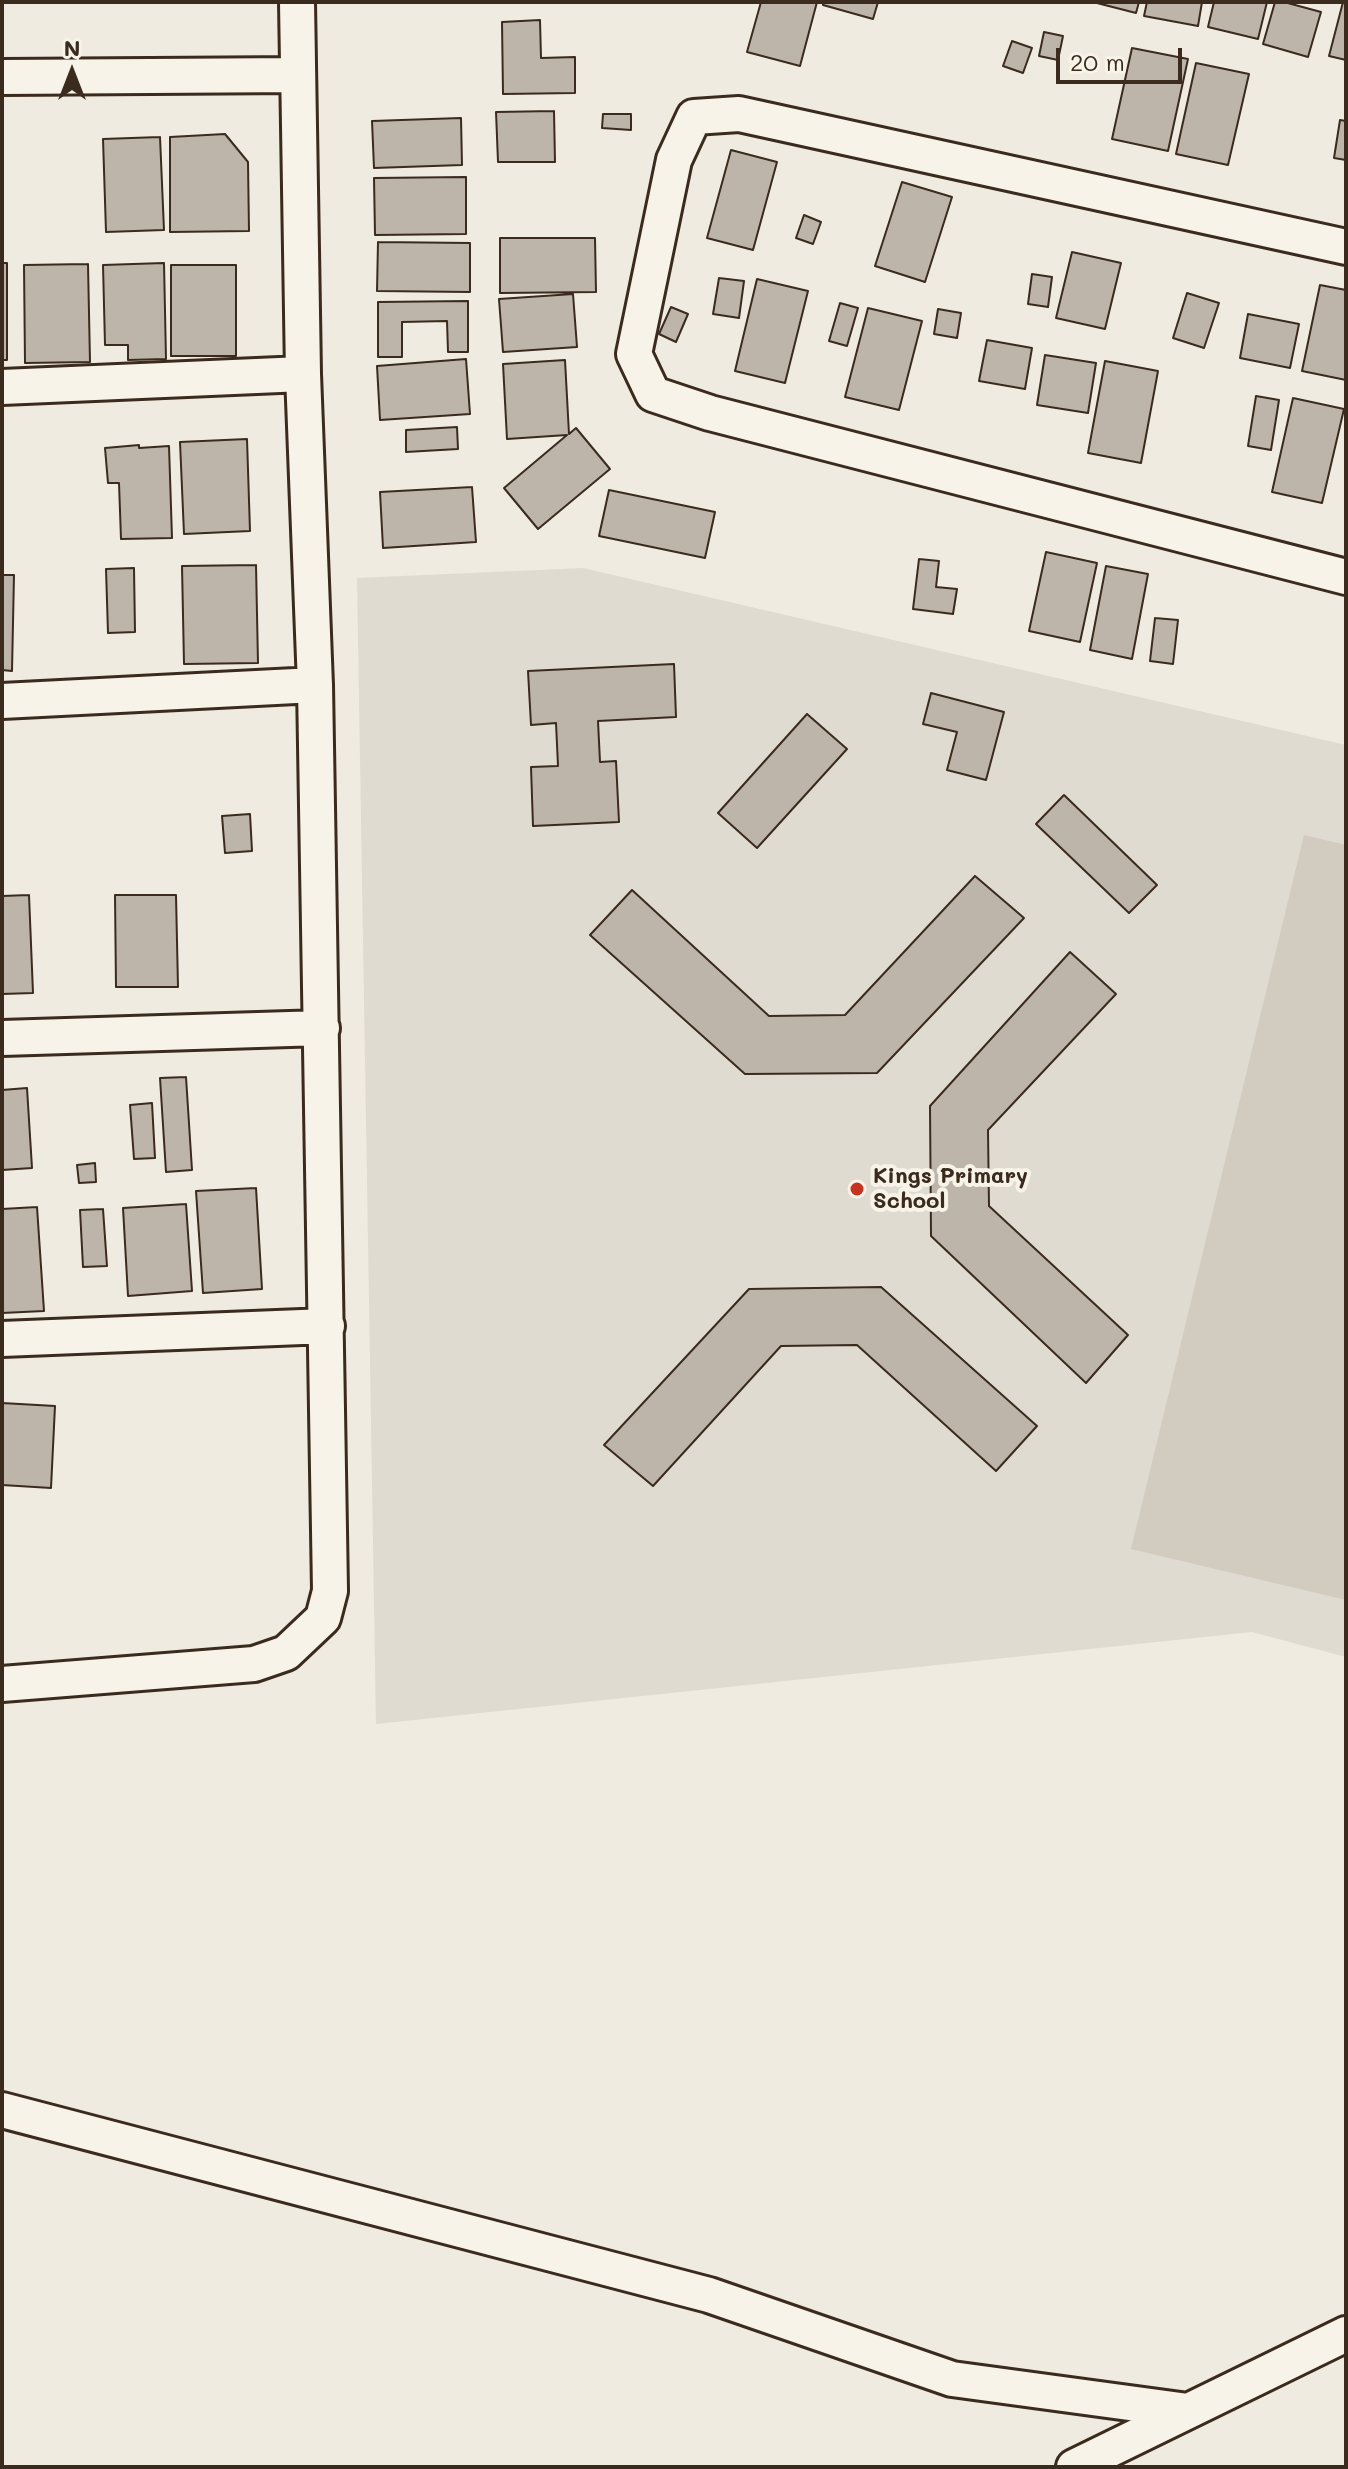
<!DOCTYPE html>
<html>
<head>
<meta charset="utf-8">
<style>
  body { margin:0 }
  #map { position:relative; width:1348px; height:2469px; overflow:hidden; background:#efebe0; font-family:Mali,sans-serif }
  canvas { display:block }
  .frame { position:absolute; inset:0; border:4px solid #3b2a1e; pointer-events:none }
  .north { position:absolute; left:32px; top:32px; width:80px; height:80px; -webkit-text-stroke:6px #f7f3e8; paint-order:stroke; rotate:0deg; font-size:22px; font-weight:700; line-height:32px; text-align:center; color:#3b2a1e }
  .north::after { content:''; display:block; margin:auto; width:28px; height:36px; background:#3b2a1e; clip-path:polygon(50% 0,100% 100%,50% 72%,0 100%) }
  .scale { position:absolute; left:1056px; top:48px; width:126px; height:36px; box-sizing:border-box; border:4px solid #3b2a1e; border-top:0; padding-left:10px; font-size:24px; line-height:28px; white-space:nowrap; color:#3b2a1e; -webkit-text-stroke:6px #f7f3e8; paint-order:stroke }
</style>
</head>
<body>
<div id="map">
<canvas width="1348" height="2469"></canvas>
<div class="frame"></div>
<div class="north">N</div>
<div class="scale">20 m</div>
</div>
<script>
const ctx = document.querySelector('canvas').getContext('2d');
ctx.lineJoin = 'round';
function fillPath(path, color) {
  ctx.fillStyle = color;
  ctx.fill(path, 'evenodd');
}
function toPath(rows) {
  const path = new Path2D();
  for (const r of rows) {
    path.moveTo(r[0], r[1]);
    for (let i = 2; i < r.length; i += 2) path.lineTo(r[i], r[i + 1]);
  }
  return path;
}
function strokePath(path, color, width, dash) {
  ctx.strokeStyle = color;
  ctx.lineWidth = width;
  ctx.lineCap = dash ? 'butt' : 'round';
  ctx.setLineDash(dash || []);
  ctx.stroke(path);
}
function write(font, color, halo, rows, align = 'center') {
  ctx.font = font + ' Mali,sans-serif';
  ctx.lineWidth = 8;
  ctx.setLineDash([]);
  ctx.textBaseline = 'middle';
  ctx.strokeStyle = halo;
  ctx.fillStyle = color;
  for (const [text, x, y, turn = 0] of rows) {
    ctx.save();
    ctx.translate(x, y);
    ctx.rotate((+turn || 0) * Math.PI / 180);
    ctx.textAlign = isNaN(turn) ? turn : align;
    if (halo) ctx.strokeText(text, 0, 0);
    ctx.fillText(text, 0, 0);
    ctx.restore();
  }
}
fillPath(toPath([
  [583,568,1346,745,1346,1657,1252,1632,376,1724,357,578]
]), '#e0dbd0');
fillPath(toPath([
  [1304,835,1346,845,1346,1600,1131,1549]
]), '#d1cbc0');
const building = toPath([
  [761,2,817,2,800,66,747,52,761,2],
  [823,2,878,2,873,19,823,5,823,2],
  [1093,2,1139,2,1136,13,1093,2],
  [1147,2,1202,2,1198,26,1144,16,1147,2],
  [1214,2,1267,2,1258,39,1208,27,1214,2],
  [1275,2,1284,2,1321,12,1308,57,1263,44,1275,2],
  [1343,2,1346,2,1346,60,1329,56,1343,2],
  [540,20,541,58,575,57,575,93,503,94,502,22,540,20],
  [1044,32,1063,36,1058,60,1039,56,1044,32],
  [1012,41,1032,48,1023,73,1003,66,1012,41],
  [1132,48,1188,59,1168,151,1112,139,1132,48],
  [1196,63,1249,74,1228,165,1176,154,1196,63],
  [554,111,555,162,498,162,496,112,554,111],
  [603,114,631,114,631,130,602,128,603,114],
  [461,118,462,165,374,168,372,121,461,118],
  [1340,120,1346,121,1346,160,1334,158,1340,120],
  [225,134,248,162,249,231,170,232,170,137,225,134],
  [160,137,164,230,106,232,103,139,160,137],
  [731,150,777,162,753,250,707,238,731,150],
  [466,177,466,234,375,235,374,178,466,177],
  [902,182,952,197,925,282,875,266,902,182],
  [804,215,821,222,813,244,796,238,804,215],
  [500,238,595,238,596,292,500,293,500,238],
  [378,242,470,243,470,292,377,291,378,242],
  [1072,252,1121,263,1105,329,1056,318,1072,252],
  [2,263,7,263,7,360,2,360,2,263],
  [164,263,166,359,128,360,128,345,105,345,103,265,164,263],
  [88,264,90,362,25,363,24,265,88,264],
  [171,265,236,265,236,356,171,356,171,265],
  [1032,274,1052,277,1048,307,1028,304,1032,274],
  [719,278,744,281,739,318,713,314,719,278],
  [757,279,808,291,785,383,735,371,757,279],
  [1320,285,1346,290,1346,380,1302,371,1320,285],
  [1187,293,1219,303,1204,348,1173,338,1187,293],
  [573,294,577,347,503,352,499,299,573,294],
  [468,301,468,352,448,352,447,321,402,322,402,357,378,357,378,302,468,301],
  [840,303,858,308,847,346,829,341,840,303],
  [671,307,688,314,676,342,659,334,671,307],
  [868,308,922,321,899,410,845,397,868,308],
  [938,309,961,313,957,338,934,334,938,309],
  [1248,314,1299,324,1290,368,1240,358,1248,314],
  [987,340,1032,348,1025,389,979,381,987,340],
  [1045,355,1096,363,1088,413,1037,405,1045,355],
  [466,359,470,414,380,420,377,366,466,359],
  [565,360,569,434,576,428,610,469,538,529,504,488,567,435,507,439,503,364,565,360],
  [1105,361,1158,371,1141,463,1088,453,1105,361],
  [1256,396,1279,400,1271,450,1248,446,1256,396],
  [1293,398,1344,409,1322,503,1272,492,1293,398],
  [457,427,458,449,406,452,406,430,457,427],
  [247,439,250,531,184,534,180,442,247,439],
  [139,445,139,448,169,446,172,538,121,539,119,483,108,483,105,448,139,445],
  [472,487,476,542,383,548,380,492,472,487],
  [609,490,715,512,705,558,599,536,609,490],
  [1046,552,1097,563,1080,642,1029,631,1046,552],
  [919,559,939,561,936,587,957,589,953,614,913,609,919,559],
  [256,565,258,663,184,664,182,566,256,565],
  [1106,566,1148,574,1132,659,1090,650,1106,566],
  [134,568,135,632,108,633,106,569,134,568],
  [2,575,14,575,12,671,2,670,2,575],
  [1155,618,1178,620,1173,664,1150,661,1155,618],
  [674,664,676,717,598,721,600,762,616,761,619,822,533,826,531,767,558,766,556,723,531,725,528,671,674,664],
  [931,693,1004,712,986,780,947,770,957,732,923,724,931,693],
  [807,714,847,749,757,848,718,813,807,714],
  [1064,795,1157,885,1129,913,1036,824,1064,795],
  [250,814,252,851,225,853,222,816,250,814],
  [975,876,1024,918,877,1073,745,1074,590,935,632,890,769,1016,845,1015,975,876],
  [29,895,33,993,2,994,2,896,29,895],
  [115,895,176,895,178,987,116,987,115,895],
  [1070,952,1116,994,988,1130,989,1206,1128,1335,1086,1383,931,1236,930,1106,1070,952],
  [186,1077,192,1170,166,1172,160,1078,186,1077],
  [27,1088,32,1168,2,1170,2,1090,27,1088],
  [152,1103,155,1158,134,1159,130,1105,152,1103],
  [95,1163,96,1182,79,1183,77,1165,95,1163],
  [256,1188,262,1289,203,1293,196,1191,256,1188],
  [186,1204,192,1291,128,1296,123,1208,186,1204],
  [37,1207,44,1311,2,1313,2,1209,37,1207],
  [103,1209,107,1266,83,1267,80,1210,103,1209],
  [881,1287,1037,1426,996,1471,857,1345,781,1346,653,1486,604,1445,749,1289,881,1287],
  [2,1403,55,1406,51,1488,2,1485,2,1403]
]);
fillPath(building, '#bdb5aa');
strokePath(building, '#3b2a1e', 2);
const street = toPath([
  [2,77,298,75],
  [1346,247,739,114,694,117,674,160,634,354,653,394,710,413,1346,577],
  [2,387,303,374],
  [2,701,315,685],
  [2,1038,322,1028],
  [2,1339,327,1326],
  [2,1684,254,1664,286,1653,323,1618,330,1591,315,685,303,374,297,2],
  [2,2110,709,2295,952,2379,1188,2411],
  [1074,2467,1346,2334]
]);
strokePath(street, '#3b2a1e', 40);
strokePath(street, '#f7f3e8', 34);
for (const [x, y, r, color] of [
  [857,1189,8,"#c8321e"]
]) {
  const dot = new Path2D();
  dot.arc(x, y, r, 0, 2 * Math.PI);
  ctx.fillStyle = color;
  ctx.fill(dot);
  strokePath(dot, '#f7f3e8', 3);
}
write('bold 22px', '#3b2a1e', '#f7f3e8', [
  ["Kings Primary",873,1176],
  ["School",873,1201]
], 'left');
</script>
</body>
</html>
